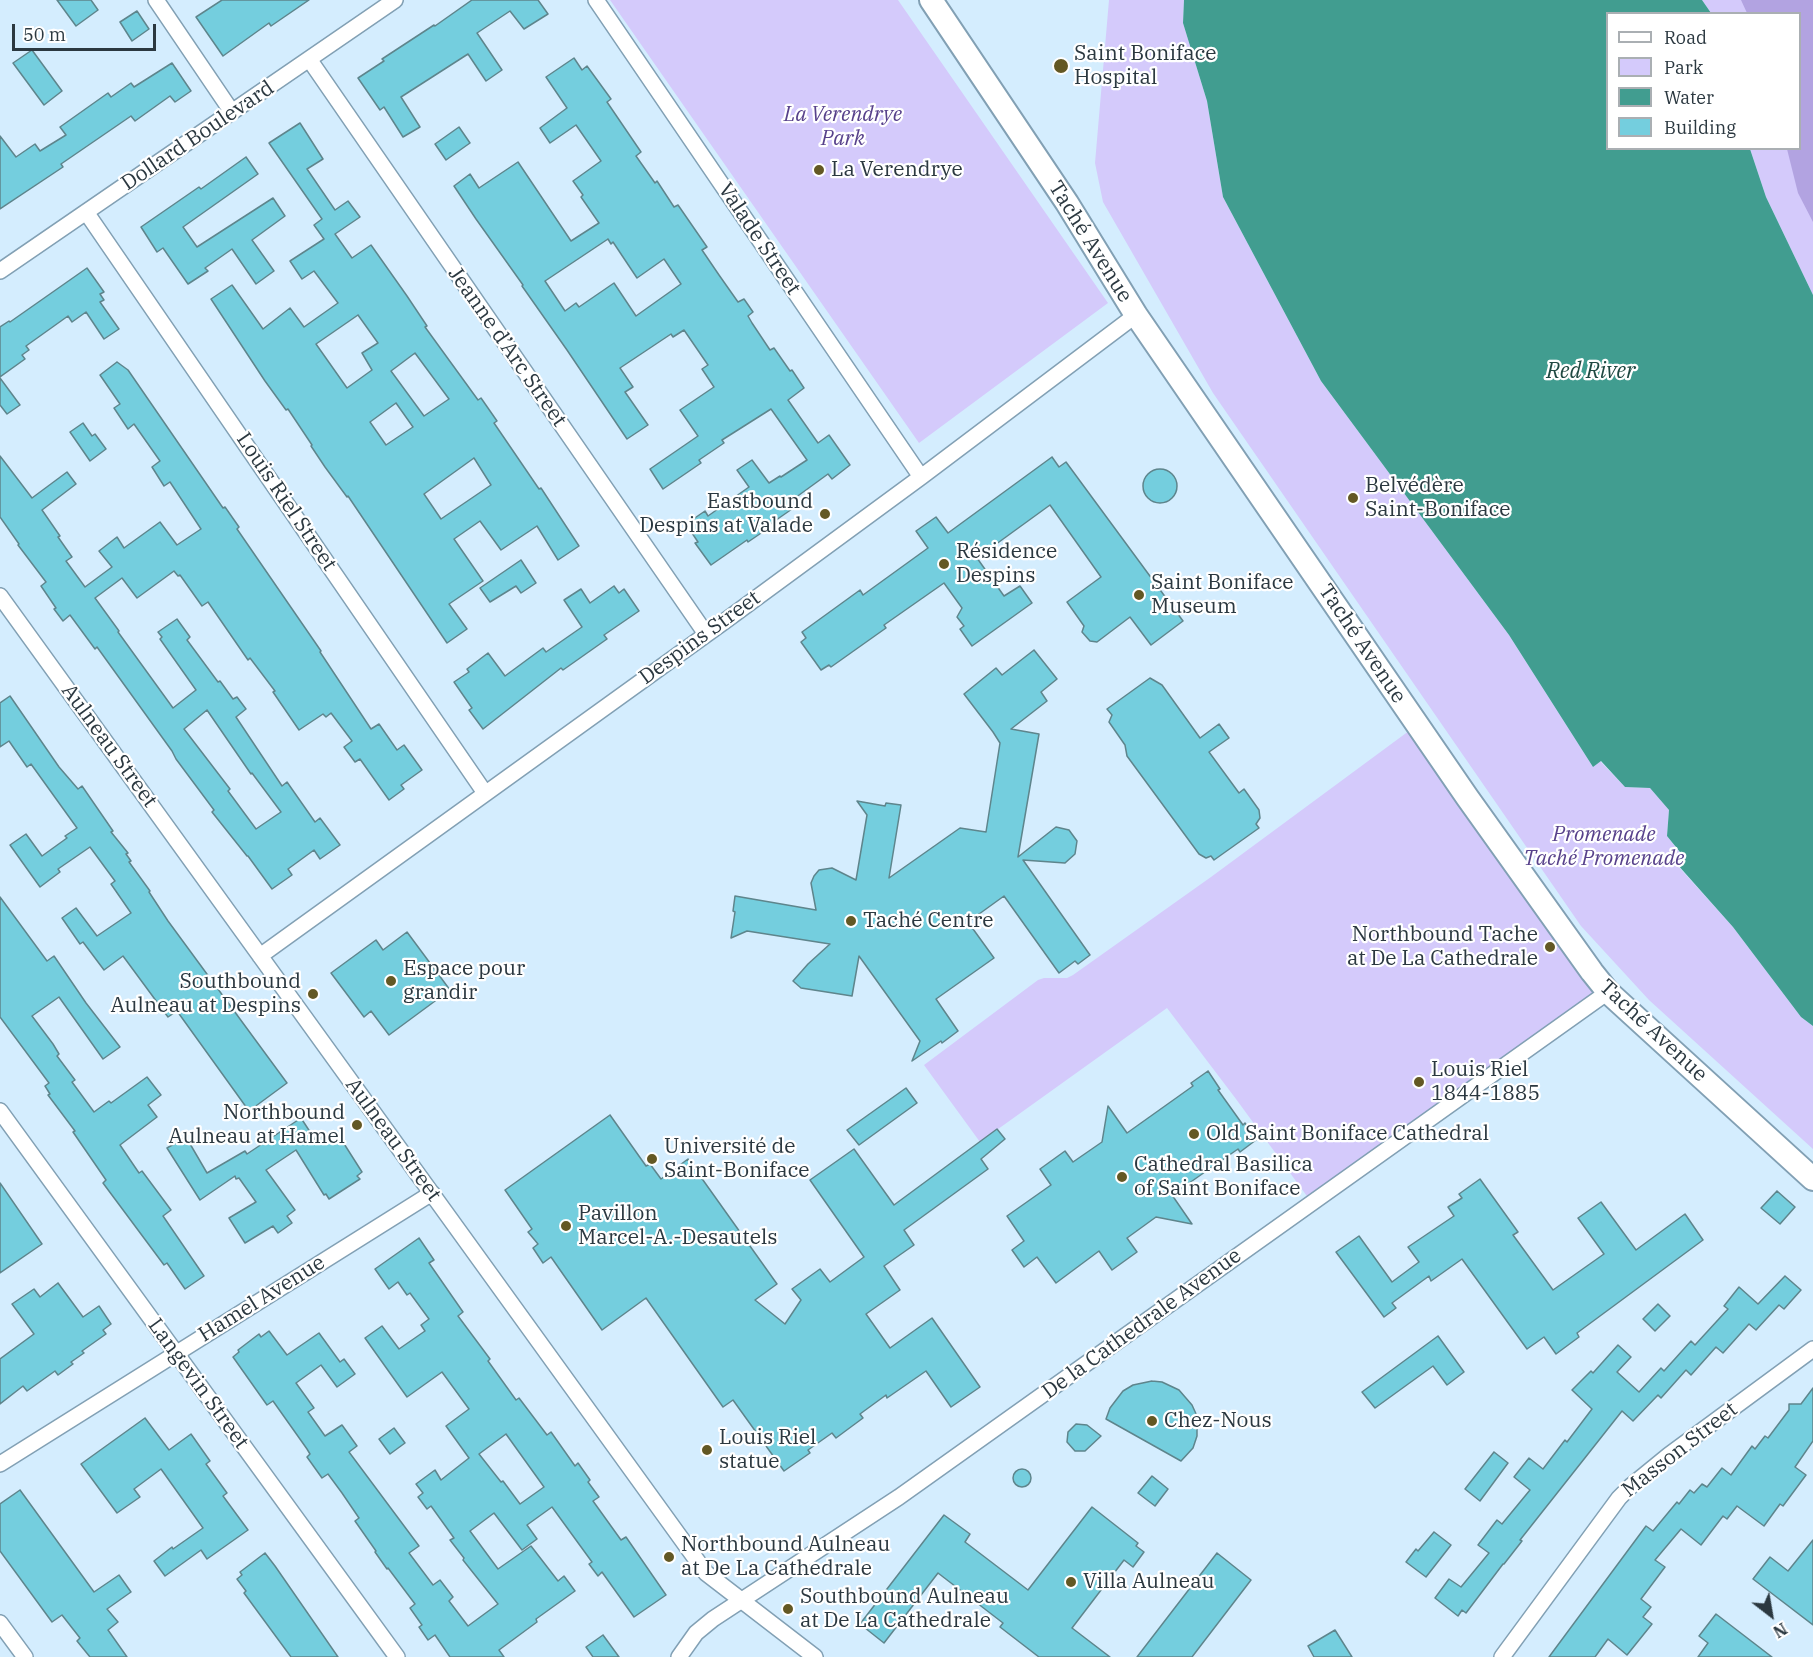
<!DOCTYPE html>
<html>
<head>
<meta charset="utf-8">
<style>
  body { margin:0 }
  #map { position:relative; width:1813px; height:1657px; overflow:hidden; background:#d4edfe; font-family:"IBM Plex Serif",serif }
  canvas { display:block }
  .legend { position:absolute; left:1606px; top:12px; width:195px; height:138px; box-sizing:border-box; background:#fff; border:2px solid #aaafb3; margin:0; padding:8px 10px; list-style:none; font-size:18px; color:#2b3840 }
  .legend li { display:flex; align-items:center; gap:12px; height:30px }
  .legend b { width:30px; border:2px solid #aaafb3 }
  .north { position:absolute; left:1741px; top:1585px; width:60px; height:60px; -webkit-text-stroke:4px #fff; paint-order:stroke; rotate:149deg; font-size:16px; font-weight:700; line-height:24px; text-align:center; color:#2b3840 }
  .north::after { content:''; display:block; margin:auto; width:21px; height:27px; background:#2b3840; clip-path:polygon(50% 0,100% 100%,50% 72%,0 100%) }
  .scale { position:absolute; left:12px; top:24px; width:144px; height:27px; box-sizing:border-box; border:3px solid #2b3840; border-top:0; padding-left:8px; font-size:18px; line-height:21px; white-space:nowrap; color:#2b3840; -webkit-text-stroke:4px #fff; paint-order:stroke }
</style>
</head>
<body>
<div id="map">
<canvas width="1813" height="1657"></canvas>
<ul class="legend">
<li><b style="height:8px;background:#fff"></b>Road</li>
<li><b style="height:16px;background:#d4cafb"></b>Park</li>
<li><b style="height:16px;background:#419d90"></b>Water</li>
<li><b style="height:16px;background:#74cede"></b>Building</li>
</ul>
<div class="north">N</div>
<div class="scale">50 m</div>
</div>
<script>
const ctx = document.querySelector('canvas').getContext('2d');
ctx.lineJoin = 'round';
function fillPath(path, color) {
  ctx.fillStyle = color;
  ctx.fill(path, 'evenodd');
}
function toPath(rows) {
  const path = new Path2D();
  for (const r of rows) {
    if (r.length === 3) {
      path.moveTo(r[0] + r[2], r[1]);
      path.arc(r[0], r[1], r[2], 0, 2 * Math.PI);
      continue;
    }
    path.moveTo(r[0], r[1]);
    for (let i = 2; i < r.length; i += 2) path.lineTo(r[i], r[i + 1]);
  }
  return path;
}
function strokePath(path, color, width, dash) {
  ctx.strokeStyle = color;
  ctx.lineWidth = width;
  ctx.lineCap = dash ? 'butt' : 'round';
  ctx.setLineDash(dash || []);
  ctx.stroke(path);
}
function write(font, color, halo, rows, align = 'center') {
  ctx.font = font + ' "IBM Plex Serif",serif';
  ctx.lineWidth = 4.5;
  ctx.setLineDash([]);
  ctx.textBaseline = 'middle';
  ctx.strokeStyle = halo;
  ctx.fillStyle = color;
  for (const [text, x, y, turn = 0] of rows) {
    ctx.save();
    ctx.translate(x, y);
    ctx.rotate((+turn || 0) * Math.PI / 180);
    ctx.textAlign = isNaN(turn) ? turn : align;
    if (halo) ctx.strokeText(text, 0, 0);
    ctx.fillText(text, 0, 0);
    ctx.restore();
  }
}
fillPath(toPath([
  [610,0,898,0,1108,303,919,443],
  [1109,0,1184,0,1183,23,1207,101,1223,197,1321,381,1509,635,1593,767,1600,761,1625,787,1650,788,1669,810,1667,836,1684,858,1677,865,1733,927,1801,1017,1813,1026,1813,1149,1649,1000,1581,926,1213,393,1103,202,1095,163],
  [1702,0,1813,0,1813,295,1766,197,1750,149,1800,148,1800,14,1711,13],
  [1417,725,1608,992,1312,1203,1236,1099,1167,1008,980,1142,924,1065,1038,980,1044,978,1067,978,1073,975,1211,877]
]), '#d4cafb');
fillPath(toPath([
  [1741,0,1813,0,1813,222,1798,193,1787,149,1800,148,1800,14,1747,13]
]), '#b2a3e1');
fillPath(toPath([
  [1184,0,1702,0,1711,13,1608,14,1608,148,1750,149,1766,197,1813,295,1813,1026,1801,1017,1733,927,1677,864,1684,857,1667,836,1669,810,1650,788,1625,787,1601,761,1593,767,1509,635,1321,381,1223,197,1207,101,1183,23]
]), '#419d90');
const building = toPath([
  [57,0,91,0,98,10,76,26,57,0],
  [222,0,309,0,271,26,269,23,223,56,196,17,222,0],
  [472,0,538,0,548,14,524,29,510,11,477,33,502,70,486,81,468,54,401,97,420,127,403,137,384,107,380,110,358,78,384,61,382,59,434,25,435,26,472,0],
  [137,11,149,29,132,41,120,22,137,11],
  [32,50,62,91,44,105,13,63,32,50],
  [574,58,582,70,587,66,611,99,607,102,641,152,636,156,655,183,657,181,674,207,678,205,707,247,702,250,719,275,738,302,744,299,753,312,748,316,752,323,770,350,774,348,790,371,792,370,804,388,788,400,818,443,829,435,850,465,832,479,828,474,795,498,789,503,792,509,769,525,770,527,748,542,747,540,711,565,695,543,698,542,686,524,705,511,708,516,749,487,737,470,752,460,769,483,780,476,781,477,807,460,771,409,722,440,724,443,699,460,701,463,663,489,650,469,698,436,680,410,714,387,702,369,708,365,684,330,673,337,671,334,620,368,633,387,625,392,648,425,627,439,567,350,522,286,523,285,476,219,454,186,470,174,479,188,518,162,571,241,599,223,581,197,583,195,573,181,601,161,576,125,550,143,540,128,567,108,546,77,574,58],
  [608,239,611,244,613,242,637,278,664,259,681,284,636,316,614,283,579,307,576,303,565,311,545,281,608,239],
  [172,63,191,91,175,102,170,96,135,121,131,116,61,164,63,167,0,209,0,136,16,157,35,144,40,151,66,135,60,127,108,93,111,97,131,83,134,87,172,63],
  [300,123,323,159,307,169,335,210,348,201,360,217,335,234,352,258,371,245,407,296,427,326,425,327,478,400,481,398,497,421,494,423,539,489,541,488,579,546,558,560,537,526,501,550,480,521,454,539,483,581,449,604,467,629,447,643,348,496,347,497,325,467,311,446,312,445,288,409,286,410,265,381,211,299,232,285,263,329,290,308,304,327,338,303,314,271,302,279,290,261,324,239,314,225,322,219,269,143,300,123],
  [358,315,378,343,362,353,372,370,347,388,316,344,358,315],
  [415,353,449,399,424,416,391,371,415,353],
  [396,403,413,427,386,445,370,422,396,403],
  [474,458,491,485,441,519,424,494,474,458],
  [459,127,470,143,446,160,435,144,459,127],
  [246,157,258,174,183,227,197,247,273,198,285,216,252,240,274,271,256,284,232,249,205,268,208,271,188,284,163,248,157,252,141,227,199,187,201,189,246,157],
  [87,268,104,292,100,294,104,300,100,302,119,329,104,339,86,312,72,322,68,316,26,346,29,350,22,355,25,359,0,377,0,327,9,321,10,322,87,268],
  [117,362,128,370,223,508,225,507,239,527,237,529,321,651,320,652,371,729,379,724,397,750,404,745,422,770,401,785,404,789,389,800,360,759,355,762,344,747,352,741,331,713,326,717,323,714,299,730,273,692,275,691,250,658,248,660,208,602,202,606,180,575,178,576,174,571,137,598,122,578,95,598,119,631,118,632,173,708,196,690,160,639,162,637,158,632,177,619,190,637,187,640,218,682,220,681,233,699,237,697,246,709,236,717,282,786,287,782,315,822,320,818,340,845,320,859,314,850,288,869,292,875,272,889,248,856,247,856,212,812,214,810,176,759,172,751,97,647,95,649,70,615,63,621,54,609,56,608,41,586,46,582,18,545,19,544,0,517,0,456,32,498,67,472,76,484,42,510,60,536,58,537,72,557,66,561,85,587,112,567,99,551,117,537,124,548,160,522,177,545,201,529,170,482,164,486,152,467,160,461,134,424,128,429,114,408,120,404,100,375,117,362],
  [207,710,251,774,252,773,281,812,256,829,228,791,230,789,184,729,207,710],
  [0,378,20,405,7,414,0,405,0,378],
  [83,423,92,436,95,434,106,449,90,461,70,432,83,423],
  [1052,457,1059,467,1066,462,1183,621,1151,645,1130,617,1097,642,1090,641,1082,632,1084,626,1067,602,1101,577,1050,505,977,558,1004,596,1020,586,1032,603,972,646,960,629,964,626,957,617,962,608,944,583,884,625,886,628,831,667,829,665,821,670,801,642,806,638,802,632,860,590,863,595,928,548,916,531,936,517,948,533,1052,457],
  [1160,486,17],
  [521,560,536,583,521,593,516,586,490,602,480,588,521,560],
  [614,586,619,593,624,589,639,611,604,635,607,639,563,670,561,668,483,729,469,710,472,708,454,682,469,672,467,669,488,653,505,676,543,648,546,652,582,627,564,600,581,589,590,603,614,586],
  [1034,650,1057,679,1041,692,1047,701,1011,729,1039,734,1018,857,1056,827,1069,830,1077,841,1075,854,1065,863,1023,860,1090,955,1078,964,1075,961,1059,973,1004,896,968,922,994,958,936,999,958,1031,942,1043,941,1041,912,1061,920,1041,859,956,852,996,801,988,793,981,808,964,830,944,747,931,731,938,735,912,733,911,735,896,816,910,811,883,814,876,819,870,832,868,856,880,867,815,857,801,885,806,886,803,901,805,889,878,960,828,986,832,1000,743,993,732,964,694,996,668,1002,675,1034,650],
  [1150,678,1162,685,1200,738,1219,724,1229,738,1209,752,1239,793,1244,789,1259,810,1260,818,1256,824,1259,828,1214,860,1211,856,1206,858,1199,854,1127,756,1125,745,1109,722,1112,715,1107,709,1150,678],
  [10,696,59,767,78,789,82,786,113,831,111,832,128,853,126,854,131,861,129,862,150,891,149,892,168,921,287,1083,249,1111,177,1011,168,1017,123,956,104,970,83,942,80,944,62,918,76,908,97,936,131,913,111,884,115,881,90,847,58,869,60,872,40,887,10,845,26,834,42,856,67,838,65,836,77,828,31,764,27,767,9,741,0,747,0,703,10,696],
  [0,897,47,961,54,956,86,1003,120,1047,103,1059,59,997,32,1016,53,1044,59,1054,57,1056,75,1080,72,1082,94,1112,109,1101,111,1103,147,1077,161,1095,148,1105,157,1117,120,1145,139,1173,142,1171,171,1210,163,1216,204,1276,185,1289,167,1263,164,1265,103,1183,106,1180,73,1132,75,1131,48,1095,50,1094,45,1086,49,1083,0,1017,0,897],
  [407,932,450,990,389,1035,371,1011,364,1017,331,973,376,940,383,950,407,932],
  [1208,1071,1220,1089,1218,1090,1243,1125,1245,1123,1256,1140,1240,1152,1238,1149,1172,1195,1192,1224,1156,1217,1127,1238,1137,1252,1112,1270,1099,1251,1056,1283,1037,1257,1024,1267,1012,1250,1024,1241,1007,1216,1051,1185,1040,1169,1065,1151,1073,1162,1102,1142,1108,1106,1127,1133,1193,1086,1191,1083,1208,1071],
  [906,1088,917,1103,859,1145,847,1130,906,1088],
  [610,1115,646,1166,650,1164,661,1179,688,1159,777,1284,755,1300,785,1324,801,1300,792,1289,820,1269,830,1282,864,1257,810,1180,854,1149,894,1205,997,1129,1005,1139,981,1159,988,1169,904,1230,914,1245,884,1266,900,1290,866,1314,890,1348,932,1318,980,1387,951,1407,926,1371,887,1398,886,1395,860,1414,863,1418,836,1438,832,1433,808,1450,810,1453,784,1471,733,1400,723,1407,646,1298,602,1330,551,1257,543,1263,533,1248,538,1244,528,1232,532,1229,505,1190,610,1115],
  [301,1118,316,1141,326,1134,333,1144,341,1139,362,1172,357,1176,360,1179,329,1199,326,1194,324,1195,296,1150,266,1170,295,1210,287,1216,292,1223,278,1233,273,1226,245,1243,229,1218,256,1202,239,1178,236,1179,235,1176,200,1200,167,1148,186,1137,207,1173,245,1151,247,1154,301,1118],
  [1480,1179,1518,1232,1513,1235,1553,1290,1604,1254,1578,1218,1601,1202,1636,1250,1685,1214,1703,1240,1577,1333,1579,1337,1556,1354,1544,1337,1527,1349,1462,1259,1431,1281,1429,1276,1392,1303,1396,1308,1384,1317,1336,1252,1359,1236,1392,1282,1419,1262,1408,1247,1454,1216,1448,1207,1462,1198,1459,1194,1480,1179],
  [0,1183,42,1244,0,1273,0,1183],
  [1777,1191,1795,1207,1780,1224,1761,1208,1777,1191],
  [419,1238,434,1260,429,1263,463,1312,458,1316,490,1359,488,1361,516,1400,519,1398,547,1435,551,1432,575,1466,578,1463,590,1480,588,1482,599,1497,593,1501,621,1540,626,1537,666,1595,634,1617,602,1572,598,1576,589,1564,592,1562,552,1507,527,1525,537,1539,522,1550,494,1513,470,1531,498,1569,531,1546,558,1581,564,1576,575,1591,536,1619,537,1622,499,1650,504,1657,450,1657,435,1635,428,1640,419,1627,422,1625,410,1608,415,1604,388,1568,387,1569,375,1552,376,1551,355,1521,359,1518,342,1493,328,1474,322,1478,307,1457,310,1454,307,1449,273,1401,267,1405,233,1357,239,1352,238,1350,259,1334,261,1337,269,1331,287,1355,319,1333,340,1362,344,1359,355,1374,337,1387,321,1365,296,1383,314,1408,308,1412,325,1436,342,1425,357,1446,349,1452,419,1546,409,1553,433,1585,440,1580,453,1597,449,1601,468,1626,498,1604,463,1560,464,1558,450,1540,454,1538,431,1506,427,1509,418,1497,423,1493,416,1484,435,1470,441,1480,469,1458,446,1426,469,1409,442,1372,407,1397,365,1338,382,1326,399,1349,425,1331,421,1325,429,1319,410,1293,407,1295,398,1282,389,1289,375,1269,419,1238],
  [506,1434,544,1487,520,1504,503,1481,501,1482,479,1454,506,1434],
  [1785,1276,1801,1290,1784,1309,1779,1305,1756,1330,1749,1324,1723,1353,1716,1347,1691,1375,1686,1370,1661,1398,1658,1395,1633,1421,1622,1411,1520,1540,1522,1541,1504,1564,1503,1564,1466,1613,1462,1610,1458,1616,1435,1598,1449,1579,1461,1587,1489,1553,1478,1545,1497,1520,1502,1524,1530,1490,1514,1477,1529,1458,1543,1469,1565,1440,1567,1442,1592,1409,1572,1390,1591,1371,1593,1373,1618,1345,1631,1357,1617,1372,1639,1392,1661,1368,1664,1371,1691,1341,1695,1345,1728,1309,1724,1306,1739,1287,1758,1304,1785,1276],
  [58,1283,83,1317,99,1306,111,1324,103,1330,106,1334,82,1351,84,1353,71,1362,73,1364,58,1375,55,1371,27,1391,23,1386,0,1404,0,1359,34,1334,12,1304,34,1289,40,1297,58,1283],
  [1658,1304,1670,1316,1655,1331,1643,1319,1658,1304],
  [1438,1336,1464,1372,1447,1385,1433,1366,1375,1408,1362,1392,1438,1336],
  [1152,1381,1162,1382,1179,1390,1192,1405,1197,1416,1197,1436,1193,1448,1181,1461,1106,1419,1110,1408,1123,1391,1133,1385,1152,1381],
  [1813,1388,1813,1441,1795,1467,1806,1475,1783,1506,1780,1504,1764,1526,1737,1506,1727,1519,1723,1516,1701,1545,1681,1529,1655,1560,1665,1567,1641,1599,1651,1607,1643,1617,1652,1624,1627,1655,1608,1639,1595,1657,1549,1657,1646,1526,1653,1531,1677,1502,1679,1504,1690,1490,1694,1493,1702,1484,1707,1487,1722,1468,1731,1475,1752,1446,1755,1449,1765,1436,1768,1438,1789,1410,1789,1404,1801,1404,1813,1388],
  [145,1418,169,1450,191,1434,210,1461,206,1464,227,1493,223,1496,248,1530,207,1559,201,1550,165,1576,154,1561,172,1547,173,1549,203,1528,161,1469,134,1489,140,1497,117,1513,81,1464,145,1418],
  [1076,1424,1087,1425,1101,1436,1085,1451,1075,1451,1067,1442,1068,1432,1076,1424],
  [394,1428,405,1443,390,1454,379,1439,394,1428],
  [1494,1452,1508,1463,1480,1501,1465,1489,1494,1452],
  [1022,1478,9],
  [1152,1476,1168,1489,1155,1506,1138,1493,1152,1476],
  [20,1490,94,1592,119,1575,131,1592,107,1609,118,1622,108,1630,127,1657,90,1657,77,1641,80,1638,62,1615,52,1622,0,1551,0,1504,20,1490],
  [1092,1507,1138,1543,1136,1546,1144,1552,1133,1567,1124,1560,1072,1628,1110,1657,1039,1657,1000,1627,1003,1623,938,1573,884,1643,860,1624,944,1515,970,1534,965,1542,1028,1590,1092,1507],
  [1434,1532,1451,1545,1426,1577,1406,1562,1416,1549,1418,1551,1434,1532],
  [1813,1540,1813,1625,1753,1579,1770,1557,1788,1571,1813,1540],
  [265,1553,275,1566,338,1657,291,1657,244,1593,246,1591,237,1579,242,1575,240,1572,265,1553],
  [1217,1553,1251,1580,1192,1657,1137,1657,1217,1553],
  [1716,1614,1772,1657,1698,1657,1708,1643,1699,1636,1716,1614],
  [1335,1630,1352,1657,1314,1657,1308,1646,1335,1630],
  [603,1635,619,1657,593,1657,586,1647,603,1635]
]);
fillPath(building, '#74cede');
strokePath(building, '#5e858c', 1.5);
const street = toPath([
  [156,0,232,112],
  [596,0,921,477],
  [309,59,706,634],
  [86,212,485,793],
  [0,271,395,0],
  [0,596,706,1573,815,1657],
  [260,956,725,621,921,477,1136,315],
  [0,1111,397,1657],
  [0,1464,432,1193],
  [0,1623,25,1657],
  [679,1657,696,1633,713,1619,899,1497,1608,992],
  [1502,1657,1619,1498,1631,1486,1669,1455,1813,1349]
]);
const secondary = toPath([
  [931,0,1067,203,1136,315,1467,797,1592,972,1608,992,1813,1179]
]);
strokePath(street, '#82a0b4', 18);
strokePath(secondary, '#82a0b4', 26);
strokePath(street, '#fff', 15);
strokePath(secondary, '#fff', 22);
for (const [x, y, r, color] of [
  [1061,66,8,"#635824"],
  [819,170,6,"#635824"],
  [1353,498,6,"#635824"],
  [825,514,6,"#635824"],
  [944,564,6,"#635824"],
  [1139,595,6,"#635824"],
  [851,921,6,"#635824"],
  [1550,947,6,"#635824"],
  [391,981,6,"#635824"],
  [313,994,6,"#635824"],
  [1419,1082,6,"#635824"],
  [357,1125,6,"#635824"],
  [1194,1134,6,"#635824"],
  [652,1159,6,"#635824"],
  [1122,1177,6,"#635824"],
  [566,1226,6,"#635824"],
  [1152,1421,6,"#635824"],
  [707,1450,6,"#635824"],
  [669,1557,6,"#635824"],
  [1071,1582,6,"#635824"],
  [788,1609,6,"#635824"]
]) {
  const dot = new Path2D();
  dot.arc(x, y, r, 0, 2 * Math.PI);
  ctx.fillStyle = color;
  ctx.fill(dot);
  strokePath(dot, '#fff', 2);
}
write('21px', '#2b3840', '#fff', [
  ["Saint Boniface",1074,54],
  ["Hospital",1074,78],
  ["La Verendrye",831,170],
  ["Belvédère",1365,486],
  ["Saint-Boniface",1365,510],
  ["Eastbound",813,502,"right"],
  ["Despins at Valade",813,526,"right"],
  ["Résidence",956,552],
  ["Despins",956,576],
  ["Saint Boniface",1151,583],
  ["Museum",1151,607],
  ["Taché Centre",863,921],
  ["Northbound Tache",1538,935,"right"],
  ["at De La Cathedrale",1538,959,"right"],
  ["Espace pour",403,969],
  ["grandir",403,993],
  ["Southbound",301,982,"right"],
  ["Aulneau at Despins",301,1006,"right"],
  ["Louis Riel",1431,1070],
  ["1844-1885",1431,1094],
  ["Northbound",345,1113,"right"],
  ["Aulneau at Hamel",345,1137,"right"],
  ["Old Saint Boniface Cathedral",1206,1134],
  ["Université de",664,1147],
  ["Saint-Boniface",664,1171],
  ["Cathedral Basilica",1134,1165],
  ["of Saint Boniface",1134,1189],
  ["Pavillon",578,1214],
  ["Marcel-A.-Desautels",578,1238],
  ["Chez-Nous",1164,1421],
  ["Louis Riel",719,1438],
  ["statue",719,1462],
  ["Northbound Aulneau",681,1545],
  ["at De La Cathedrale",681,1569],
  ["Villa Aulneau",1083,1582],
  ["Southbound Aulneau",800,1597],
  ["at De La Cathedrale",800,1621]
], 'left');
write('italic 21px', '#57418b', '#fff', [
  ["La Verendrye",843,115],
  ["Park",843,139],
  ["Promenade",1604,835],
  ["Taché Promenade",1604,859]
]);
write('21px', '#2b3840', '#fff', [
  ["Dollard Boulevard",198,136,-34],
  ["Valade Street",759,239,56],
  ["Taché Avenue",1090,242,58],
  ["Jeanne d’Arc Street",507,347,55],
  ["Louis Riel Street",286,502,56],
  ["Despins Street",700,638,-36],
  ["Taché Avenue",1362,644,56],
  ["Aulneau Street",109,746,54],
  ["Taché Avenue",1653,1031,43],
  ["Aulneau Street",393,1140,54],
  ["Hamel Avenue",262,1299,-32],
  ["De la Cathedrale Avenue",1142,1324,-36],
  ["Langevin Street",198,1384,54],
  ["Masson Street",1680,1450,-38]
]);
write('italic 22px', '#1f4942', '#fff', [
  ["Red River",1591,372]
]);
</script>
</body>
</html>
